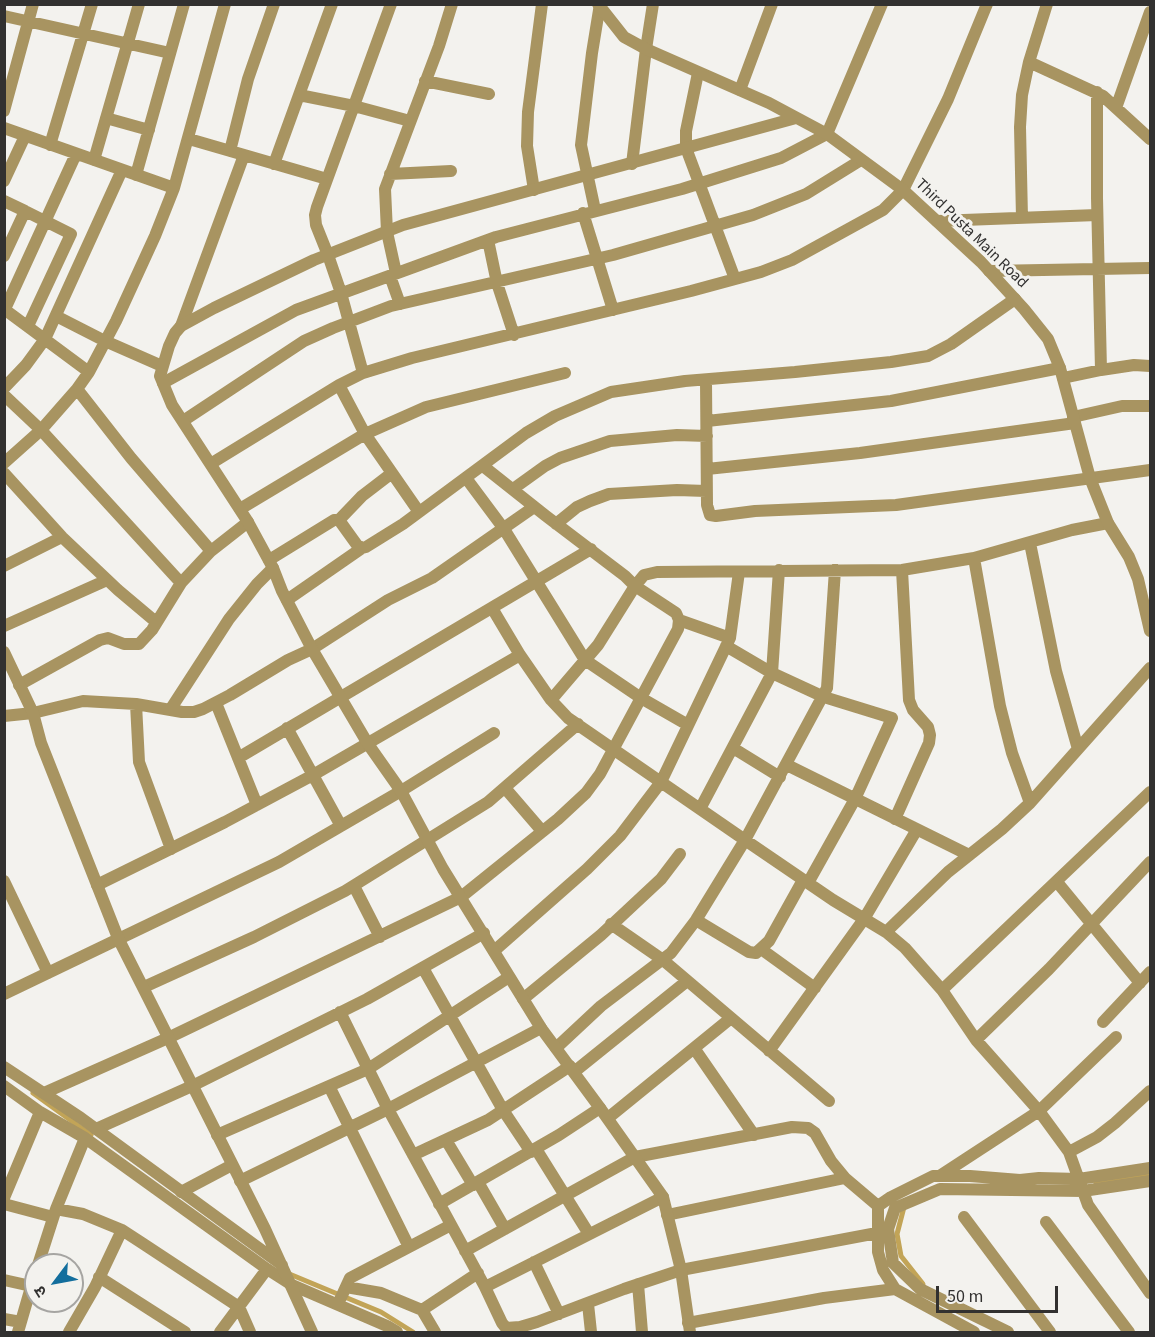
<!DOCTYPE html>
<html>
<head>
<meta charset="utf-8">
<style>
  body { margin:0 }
  #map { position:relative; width:1155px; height:1337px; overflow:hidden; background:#f3f2ee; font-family:"Source Sans 3","Noto Sans Devanagari",sans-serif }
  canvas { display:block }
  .frame { position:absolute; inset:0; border:6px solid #323130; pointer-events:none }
  .north { position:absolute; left:24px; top:1253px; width:60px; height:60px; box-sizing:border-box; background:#f3f2ee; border:2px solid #a6a5a2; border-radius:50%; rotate:238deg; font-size:16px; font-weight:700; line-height:24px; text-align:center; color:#323130 }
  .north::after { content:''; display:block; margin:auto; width:21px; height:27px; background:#136e9d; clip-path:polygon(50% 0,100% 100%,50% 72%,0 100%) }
  .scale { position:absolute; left:936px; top:1286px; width:122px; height:27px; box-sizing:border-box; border:3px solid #323130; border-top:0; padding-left:8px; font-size:18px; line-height:21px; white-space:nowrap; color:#323130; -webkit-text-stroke:4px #f3f2ee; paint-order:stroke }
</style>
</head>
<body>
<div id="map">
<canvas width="1155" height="1337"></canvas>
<div class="frame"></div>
<div class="north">उ</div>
<div class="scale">50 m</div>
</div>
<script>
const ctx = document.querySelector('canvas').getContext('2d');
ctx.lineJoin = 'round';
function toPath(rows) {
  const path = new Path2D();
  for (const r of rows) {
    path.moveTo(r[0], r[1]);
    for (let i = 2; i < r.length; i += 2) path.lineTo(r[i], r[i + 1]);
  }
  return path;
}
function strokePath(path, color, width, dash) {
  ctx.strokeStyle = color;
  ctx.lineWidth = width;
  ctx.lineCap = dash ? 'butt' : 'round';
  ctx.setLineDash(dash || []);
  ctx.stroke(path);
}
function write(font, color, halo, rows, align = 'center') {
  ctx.font = font + ' "Source Sans 3",sans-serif';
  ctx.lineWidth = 6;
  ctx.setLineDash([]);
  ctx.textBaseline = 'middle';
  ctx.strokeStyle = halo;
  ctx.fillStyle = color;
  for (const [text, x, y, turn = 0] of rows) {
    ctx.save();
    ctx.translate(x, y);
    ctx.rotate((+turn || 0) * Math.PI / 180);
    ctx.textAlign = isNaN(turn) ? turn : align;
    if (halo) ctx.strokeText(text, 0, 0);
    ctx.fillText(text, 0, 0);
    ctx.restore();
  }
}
strokePath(toPath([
  [33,1093,91,1135],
  [1096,1183,1150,1174],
  [904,1207,897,1234,901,1256,923,1284],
  [287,1273,381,1312,413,1332]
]), '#c2a457', 5);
strokePath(toPath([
  [4,16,170,53],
  [1029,62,1103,96,1150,139],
  [698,73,686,131,686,148,735,279],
  [425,81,489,94],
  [740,90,772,4],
  [1097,92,1097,198,1101,370],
  [299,95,354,106,410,121],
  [1116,108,1150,12],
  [4,111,33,4],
  [106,118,149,130],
  [4,128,174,188],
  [189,139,327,179],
  [50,145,92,4],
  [230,151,248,79,274,4],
  [94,160,139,4],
  [274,164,332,4],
  [632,164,646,49,653,4],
  [390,174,451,171],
  [136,175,184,4],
  [4,181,25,136],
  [534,190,527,146,528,112,542,4],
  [4,201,25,211,4,256],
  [595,210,581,145,592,53,600,4],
  [25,211,71,234,28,326],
  [583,213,613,310],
  [1022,218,1020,127,1022,95,1029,62,1047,4],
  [937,221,1097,215],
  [488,240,497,283,514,335],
  [989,271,1150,268],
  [396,273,387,232,385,189,439,46,452,4],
  [390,276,400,304],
  [4,309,89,372],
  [5,309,76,154],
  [56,316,105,341,162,366],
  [181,326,244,155],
  [363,373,341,293,328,255,316,225,315,215,317,207,391,4],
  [1063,378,1101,370,1134,365,1150,366],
  [706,381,707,505,710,515,716,516,755,511,896,505,1150,470],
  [163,383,296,310,496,237,682,189,781,158,827,134,882,4],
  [339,385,365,434,419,512],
  [4,388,26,365,45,339,122,170],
  [77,389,131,458,211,551],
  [4,395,41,430,181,583],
  [1073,417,1122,406,1150,406],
  [183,421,304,341,333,328,391,306,613,255,753,215,806,194,861,160],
  [707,421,891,401,1060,368],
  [4,463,41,430,77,389,89,372,116,321,155,236,174,188,225,4],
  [212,463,339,385,363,373,412,358,691,291,761,272,792,260,883,210,903,190,948,99,987,4],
  [707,469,860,453,1075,423],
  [4,473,62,537,118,590,156,622],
  [466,478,504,529,585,660,641,698,688,725],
  [513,489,545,466,560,458,610,441,677,435,707,436],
  [240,509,365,434,426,407,565,373],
  [339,520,362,496,392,473],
  [556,524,577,507,590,501,609,494,677,490,706,491],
  [1030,543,1056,671,1078,749],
  [974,558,1000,706,1012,753,1030,803],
  [269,560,334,520,339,520,357,545,362,548,366,547,403,524,526,433,555,416,611,392,685,381,795,372,891,362,928,356,951,344,1015,299],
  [4,566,62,537],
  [287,600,362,548],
  [492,608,520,655,551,700,568,718,745,840,833,900,886,932,905,948,942,990,976,1040,1039,1111,1069,1152,1088,1205,1150,1293],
  [679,620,730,638],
  [4,626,107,580],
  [726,646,772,673,824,697,892,718,855,799,808,883],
  [19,685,100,640,108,638,124,644,139,644,152,630,181,583,211,551,248,522],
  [551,700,598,645,635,586,644,575,657,572,902,570,974,558,1072,530,1108,523],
  [216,703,257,805],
  [136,704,139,762,171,849],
  [170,710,229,619,257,584,273,568],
  [4,716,33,713,83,701,136,704,182,712,194,712,203,709,230,695,288,660,312,649,388,600,432,578,534,507],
  [287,728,341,826],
  [733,748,780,777],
  [238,758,591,549],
  [787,765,969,855],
  [505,788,542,831],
  [700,809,772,673,779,570],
  [895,819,929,743,930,735,928,727,913,710,909,700,902,570],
  [4,881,48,973],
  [1057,882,1140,983],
  [97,885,225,822,313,775,520,655],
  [354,886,380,937],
  [696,920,749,952,756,953,769,941,803,880],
  [611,924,663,960,829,1101],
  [886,932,948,872,1002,829,1030,803,1150,668],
  [761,949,815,988],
  [494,951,587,869,620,836,661,782,730,638,739,572],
  [423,968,503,1110,531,1152],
  [144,987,254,937,345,891,488,802,578,724],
  [942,990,1150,792],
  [4,994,279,862,401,791,494,733],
  [523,999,601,935,661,879,680,854],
  [340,1012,388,1109,485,1287,502,1323,506,1328,520,1327,537,1322,624,1289,681,1270,877,1233],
  [1103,1022,1150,972],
  [976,1040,1049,969,1150,862],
  [556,1048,601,1006,671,953,696,920,745,840,827,688,835,570],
  [694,1048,754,1135],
  [769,1051,864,919,916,831],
  [574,1072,687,981],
  [4,1086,40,1112,85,1138,267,1269,292,1285,387,1326,397,1332],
  [329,1086,409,1247],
  [44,1093,168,1038,461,897,558,819,586,793,600,774,678,629,679,620,676,613,635,586,625,576,546,516,483,466],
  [608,1118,731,1018],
  [96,1129,192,1086,367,999,484,933],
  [217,1135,368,1069,509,977],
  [446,1140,473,1185],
  [536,1149,589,1234],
  [1069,1152,1097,1137,1115,1123,1150,1091],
  [413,1155,488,1120,570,1066],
  [941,1175,1039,1111,1116,1037],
  [240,1181,388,1109,541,1028],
  [478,1182,505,1229],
  [181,1192,232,1165],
  [4,1198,40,1112],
  [4,1204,53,1217],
  [439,1204,559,1135,600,1108],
  [56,1209,83,1214,122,1230,142,1243,239,1307,250,1332],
  [667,1215,845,1178],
  [964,1217,1050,1332],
  [1046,1222,1129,1332],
  [465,1251,635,1157,792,1127,808,1128,815,1133,831,1161,845,1178,878,1206],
  [534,1262,559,1314],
  [38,1265,56,1209,85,1138],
  [99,1277,185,1332],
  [4,1280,31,1286],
  [638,1284,642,1332],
  [346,1287,381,1293,422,1310,435,1332],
  [485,1287,663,1197],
  [338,1304,350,1278,451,1225],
  [588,1304,591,1332],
  [422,1310,478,1273],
  [4,1319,21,1322],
  [688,1323,824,1298,895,1289],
  [18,1332,36,1270],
  [69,1332,95,1287,122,1230],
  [220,1332,267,1269],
  [974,1332,895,1289,883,1270,878,1252,878,1206,891,1197,933,1176,970,1176,1020,1180,1039,1178,1079,1179,1150,1168],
  [1008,1332,920,1289,893,1263,888,1229,895,1208,940,1189,1083,1191,1150,1181]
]), '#a89461', 12);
strokePath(toPath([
  [598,4,624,37,646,49,769,103,827,134,903,190,981,262,1024,309,1048,339,1060,368,1090,478,1108,523,1129,557,1138,579,1150,631],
  [4,652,33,713,41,743,118,938,265,1229,312,1332],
  [4,1067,81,1118,282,1265],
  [690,1332,681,1270,663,1197,600,1108,541,1028,443,869,401,791,368,744,312,649,282,591,273,568,248,522,172,405,160,376,169,346,175,333,181,326,214,308,314,260,403,225,796,118]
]), '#a89461', 12);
write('16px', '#323130', '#f3f2ee', [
  ["Third Pusta Main Road",971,234,44]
]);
</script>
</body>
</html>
